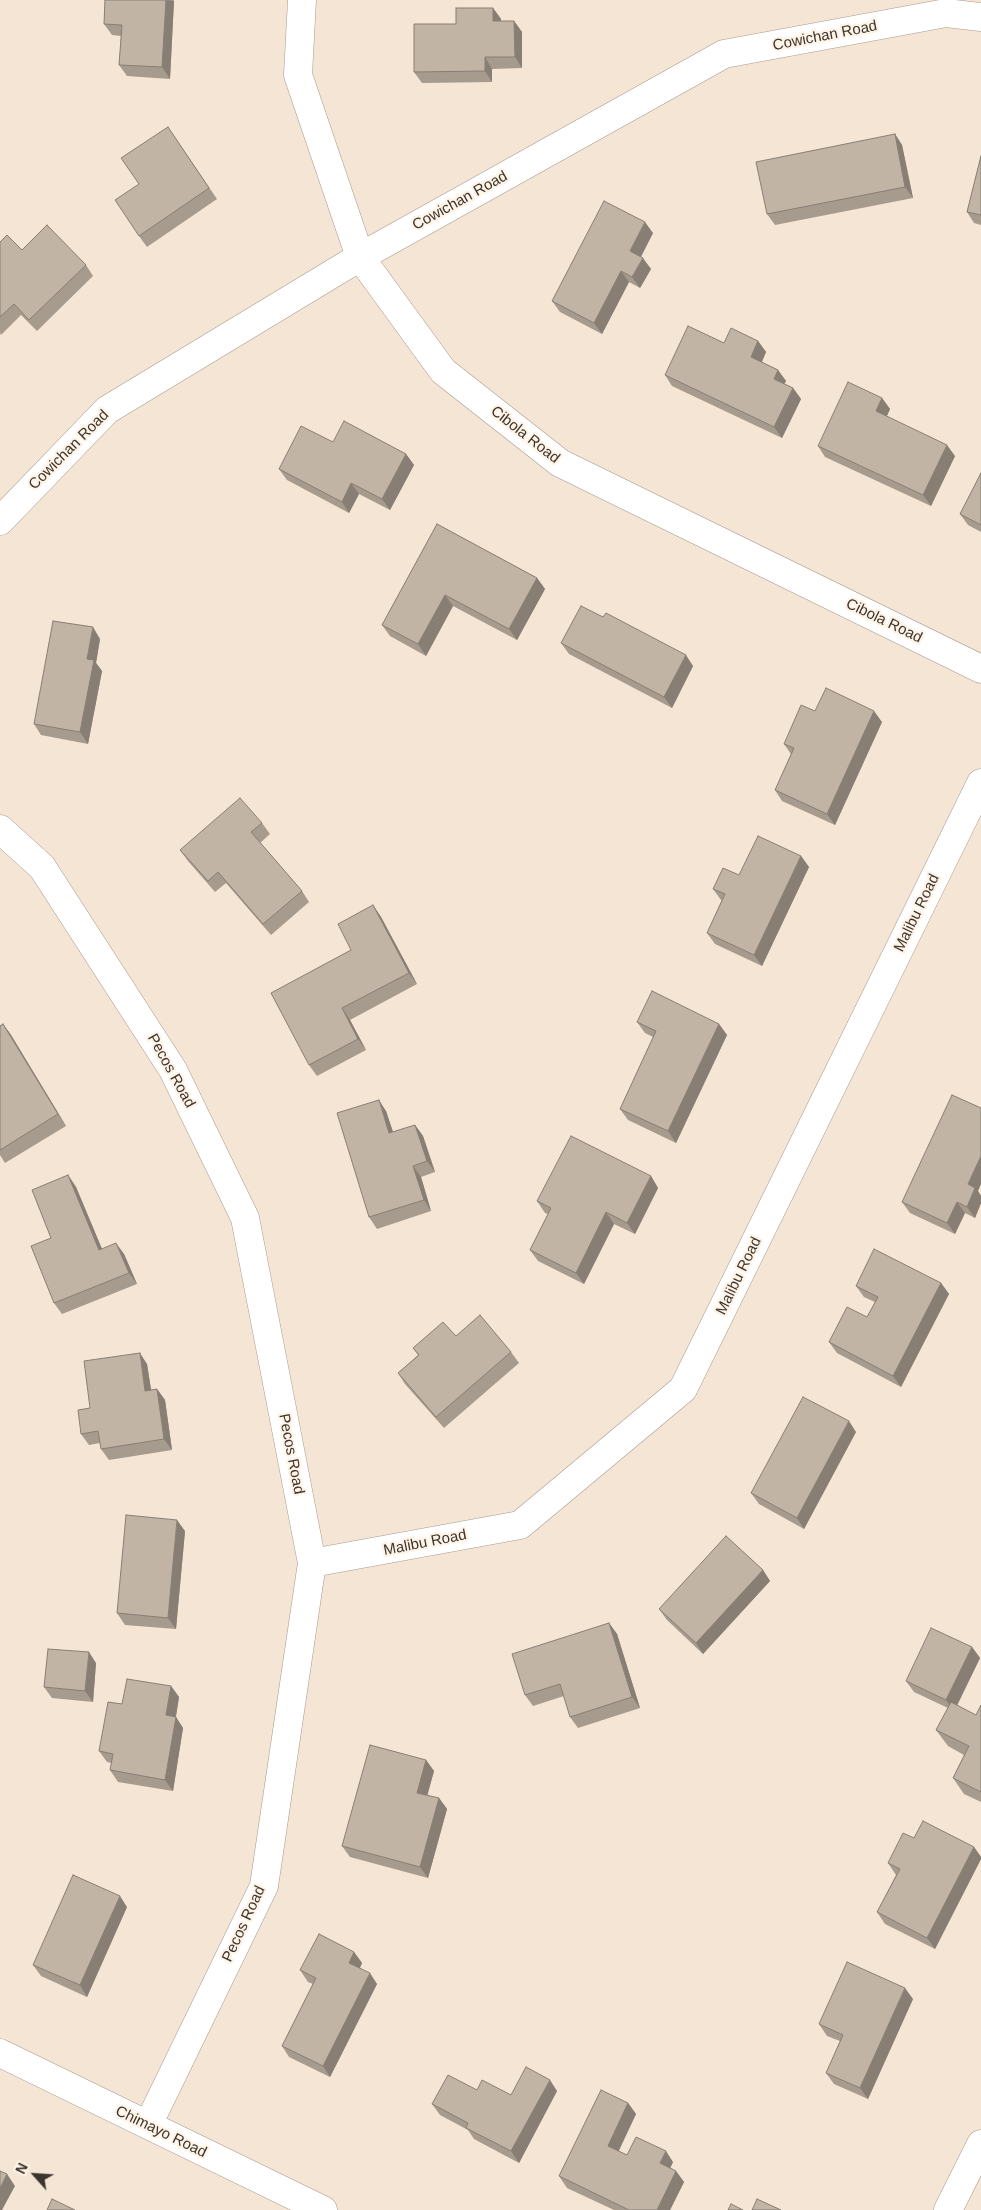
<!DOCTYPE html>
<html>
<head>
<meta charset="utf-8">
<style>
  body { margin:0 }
  #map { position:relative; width:981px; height:2210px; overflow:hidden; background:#f4e5d5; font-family:Arial,sans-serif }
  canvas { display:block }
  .north { position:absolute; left:10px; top:2150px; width:50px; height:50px; -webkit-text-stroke:4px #fff3e6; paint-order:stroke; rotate:296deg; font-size:14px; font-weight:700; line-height:20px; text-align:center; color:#3b352f }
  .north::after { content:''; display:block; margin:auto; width:18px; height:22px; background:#3b352f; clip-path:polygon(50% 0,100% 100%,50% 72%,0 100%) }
</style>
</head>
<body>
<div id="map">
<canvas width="981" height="2210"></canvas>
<div class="north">N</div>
</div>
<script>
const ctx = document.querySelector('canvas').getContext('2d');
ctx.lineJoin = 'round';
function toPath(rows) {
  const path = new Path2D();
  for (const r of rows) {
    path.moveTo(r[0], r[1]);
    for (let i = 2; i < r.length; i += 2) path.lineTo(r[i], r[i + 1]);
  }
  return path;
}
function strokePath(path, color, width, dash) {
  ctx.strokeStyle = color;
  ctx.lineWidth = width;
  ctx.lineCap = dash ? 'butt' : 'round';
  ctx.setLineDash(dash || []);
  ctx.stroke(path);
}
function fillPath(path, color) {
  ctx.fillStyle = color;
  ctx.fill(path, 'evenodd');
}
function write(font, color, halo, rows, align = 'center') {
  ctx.font = font + ' Arial,sans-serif';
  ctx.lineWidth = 4.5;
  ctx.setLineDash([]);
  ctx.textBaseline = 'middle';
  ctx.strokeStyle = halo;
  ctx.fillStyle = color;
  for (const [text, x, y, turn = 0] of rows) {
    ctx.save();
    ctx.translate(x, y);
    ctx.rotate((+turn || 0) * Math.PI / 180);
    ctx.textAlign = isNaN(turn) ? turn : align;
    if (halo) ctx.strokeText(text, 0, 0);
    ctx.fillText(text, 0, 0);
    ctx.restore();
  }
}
const minor = toPath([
  [302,0,298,75,360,257,443,371,560,463,981,669],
  [0,521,107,410,360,257,724,54,946,13,981,17],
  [0,829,42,867,173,1070,245,1218,312,1563,264,1886,148,2125],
  [312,1563,520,1525,683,1389,981,783],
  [0,2053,323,2210],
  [948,2210,981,2144]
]);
strokePath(minor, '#a99b8d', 29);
strokePath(minor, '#fff', 28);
fillPath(toPath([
  [105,0,174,0,170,79,127,76,119,65,121,36,112,35,104,24],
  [493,8,501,19,501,21,514,21,522,32,522,68,492,69,492,82,422,83,414,72,456,24],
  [168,127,217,199,147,247,139,236,139,184],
  [895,134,902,145,913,198,775,225,767,214],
  [981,156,981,225,974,223,967,212],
  [653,233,641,257,651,269,640,288,629,282,602,334,560,312,552,301],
  [0,242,22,250,86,265,93,276,37,331,21,315,1,335,0,333],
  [758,341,766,352,762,362,778,370,786,381,784,384,793,388,801,399,782,438,672,386,665,375,724,343],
  [882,398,890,409,887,416,955,456,931,506,825,457,818,446],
  [333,442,406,454,414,465,390,510,359,494,349,513,287,480,279,469],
  [981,473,981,532,968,525,960,514],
  [437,524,537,578,545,589,517,640,453,606,426,656,390,636,382,625],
  [100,639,96,663,102,671,88,744,41,735,34,724],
  [561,643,693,666,672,708,569,654],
  [815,711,882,722,835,825,782,801,775,790,791,754,784,744],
  [262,823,270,834,260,843,302,891,309,902,271,935,226,883,215,892,188,861,180,850],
  [801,856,809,867,762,966,715,944,707,933,722,900,721,900,713,889,739,875],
  [373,905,381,917,417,984,350,1020,366,1050,317,1076,309,1065,351,950],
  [637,1022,719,1024,727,1035,676,1143,628,1120,620,1109,653,1037,645,1033],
  [3,1024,11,1035,66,1126,5,1163,0,1155,0,1026],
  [386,1111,393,1132,415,1125,423,1136,435,1172,421,1177,431,1211,377,1229,369,1217],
  [68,1175,76,1187,102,1249,124,1254,137,1284,62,1314,54,1303,51,1238],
  [651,1176,658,1188,635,1234,614,1224,584,1284,538,1261,530,1250,548,1214,545,1213,537,1201],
  [978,1191,981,1196,981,1203,975,1218,965,1213,955,1234,910,1213,902,1202],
  [941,1283,949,1294,901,1387,837,1353,829,1342,867,1317,875,1302,864,1297,856,1286],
  [456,1336,511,1352,519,1363,444,1428,405,1384,398,1373,418,1355,413,1348],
  [147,1364,151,1390,157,1389,165,1400,172,1450,109,1460,101,1449,100,1443,89,1445,81,1434,90,1408],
  [856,1432,804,1529,759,1504,751,1493],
  [185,1531,176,1629,125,1625,117,1613],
  [763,1570,770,1581,703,1654,667,1620,659,1609],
  [609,1623,617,1634,640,1708,578,1728,570,1717,564,1696,533,1706,525,1695],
  [972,1647,980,1658,957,1706,976,1715,981,1705,981,1802,964,1794,953,1778,964,1755,948,1746,936,1730,948,1708,914,1692,906,1681],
  [96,1663,93,1702,52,1698,44,1687],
  [171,1686,179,1697,176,1717,183,1728,173,1791,118,1782,110,1770,112,1763,107,1762,99,1751,122,1704],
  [426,1760,434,1771,427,1795,439,1798,447,1809,428,1878,350,1857,342,1846],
  [974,1847,981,1857,981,1859,935,1949,885,1924,877,1912,896,1875,888,1863],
  [127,1907,87,1997,41,1976,33,1965],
  [354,1952,362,1963,360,1968,377,1984,330,2077,289,2057,282,2046,313,1984,308,1982,300,1970],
  [913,1999,868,2099,834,2084,826,2073,840,2041,827,2036,819,2024],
  [477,2090,511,2095,557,2091,519,2163,474,2139,468,2130,440,2115,432,2104],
  [628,2103,636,2114,618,2151,627,2155,673,2162,670,2168,676,2171,684,2182,670,2210,614,2210,567,2188,559,2176]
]), '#a79b8e');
fillPath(toPath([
  [166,0,174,1,170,79,162,67],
  [493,8,501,19,501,32,493,21],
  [514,21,522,32,522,68,515,57],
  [485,57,492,69,492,82,485,71],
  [895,134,902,145,913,198,905,187],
  [645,222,653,233,638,262,630,251],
  [643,258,651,269,640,288,632,277],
  [621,271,629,282,602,334,594,323],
  [758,341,766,352,759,368,751,357],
  [778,370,786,381,781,390,774,379],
  [793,388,801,399,782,438,774,427],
  [882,398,890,409,884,422,876,411],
  [947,445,955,456,931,506,923,495],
  [406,454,414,465,390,510,382,499],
  [351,483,359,494,349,513,342,502],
  [537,578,545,589,517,640,509,629],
  [445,595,453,606,426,656,418,644],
  [93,627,100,639,96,663,102,671,88,744,80,732,87,659],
  [686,655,693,666,672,708,664,697],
  [874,711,882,722,835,825,827,814],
  [801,856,809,867,762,966,754,955],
  [373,905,381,917,417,984,409,973],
  [342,1008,350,1020,366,1050,358,1039],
  [3,1024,11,1035,66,1126,58,1114],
  [719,1024,727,1035,676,1143,668,1131],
  [379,1100,386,1111,397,1144,389,1133],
  [415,1125,423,1136,435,1172,427,1161],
  [981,1156,981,1184,978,1191,981,1196,981,1203,975,1218,967,1207,968,1184],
  [413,1166,421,1177,431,1211,424,1200],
  [68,1175,76,1187,107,1261,99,1250],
  [651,1176,658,1188,635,1234,627,1223],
  [957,1202,965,1213,955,1234,947,1223],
  [606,1212,614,1224,584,1284,576,1273],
  [116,1243,124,1254,137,1284,129,1273],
  [941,1283,949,1294,901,1387,893,1376],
  [140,1353,147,1364,153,1402,145,1391],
  [157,1389,165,1400,172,1450,164,1439],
  [849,1421,856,1432,804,1529,797,1518],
  [177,1520,185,1531,176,1629,168,1618],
  [763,1570,770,1581,703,1654,696,1643],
  [609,1623,617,1634,640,1708,632,1697],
  [972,1647,980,1658,954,1711,946,1700],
  [89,1652,96,1663,93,1702,85,1691],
  [171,1686,179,1697,174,1727,166,1715],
  [176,1717,183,1728,173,1791,165,1780],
  [426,1760,434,1771,425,1804,417,1793],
  [439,1798,447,1809,428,1878,420,1867],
  [974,1847,981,1857,981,1859,935,1949,927,1938],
  [120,1896,127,1907,87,1997,80,1985],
  [354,1952,362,1963,357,1974,349,1963],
  [370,1973,377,1984,330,2077,323,2066],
  [905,1988,913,1999,868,2099,860,2088],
  [550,2080,557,2091,519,2163,511,2151],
  [628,2103,636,2114,616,2157,608,2146],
  [666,2151,673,2162,667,2175,660,2163],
  [676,2171,684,2182,670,2210,657,2210],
  [7,2174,15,2186,2,2210,0,2210,0,2188]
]), '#887e74');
const building = toPath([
  [105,0,166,0,162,67,119,65,122,25,104,24,105,0],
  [456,8,493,8,493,21,514,21,515,57,485,57,485,71,414,72,414,24,456,24,456,8],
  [168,127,209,188,139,236,115,200,139,184,121,158,168,127],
  [895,134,905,187,767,214,756,162,895,134],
  [981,156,981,215,967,212,981,156],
  [604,201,645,222,630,251,643,258,632,277,621,271,594,323,552,301,604,201],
  [47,225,86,265,29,320,14,304,0,317,0,242,7,235,22,250,47,225],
  [688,326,724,343,731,328,758,341,751,357,778,370,774,379,793,388,774,427,665,375,688,326],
  [848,382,882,398,876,411,947,445,923,495,818,446,848,382],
  [344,421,406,454,382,499,351,483,342,502,279,469,301,426,333,442,344,421],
  [981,473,981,525,960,514,981,473],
  [437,524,537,578,509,629,445,595,418,644,382,625,437,524],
  [581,606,603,617,606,613,686,655,664,697,561,643,581,606],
  [53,621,93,627,87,659,94,660,80,732,34,724,53,621],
  [826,688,874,711,827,814,775,790,794,748,784,744,801,705,815,711,826,688],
  [240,798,262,823,251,832,302,891,263,924,218,872,208,881,180,850,240,798],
  [758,836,801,856,754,955,707,933,725,894,713,889,723,868,739,875,758,836],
  [373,905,409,973,342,1008,358,1039,309,1065,271,993,351,950,338,924,373,905],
  [652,991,719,1024,668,1131,620,1109,656,1031,637,1022,652,991],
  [3,1024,58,1114,0,1150,0,1026,3,1024],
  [952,1095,981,1108,981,1156,968,1184,975,1188,967,1207,957,1202,947,1223,902,1202,952,1095],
  [379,1100,389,1133,415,1125,427,1161,413,1166,424,1200,369,1217,337,1113,379,1100],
  [571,1136,651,1176,627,1223,606,1212,576,1273,530,1250,551,1208,537,1201,571,1136],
  [68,1175,99,1250,116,1243,129,1273,54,1303,31,1246,51,1238,32,1190,68,1175],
  [874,1249,941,1283,893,1376,829,1342,847,1307,867,1317,878,1297,856,1286,874,1249],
  [480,1315,511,1352,436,1417,398,1373,419,1355,413,1348,443,1322,456,1336,480,1315],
  [140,1353,145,1391,157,1389,164,1439,101,1449,98,1431,81,1434,78,1410,90,1408,84,1361,140,1353],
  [803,1397,849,1421,797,1518,751,1493,803,1397],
  [126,1515,177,1520,168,1618,117,1613,126,1515],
  [726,1536,763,1570,696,1643,659,1609,726,1536],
  [609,1623,632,1697,570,1717,560,1684,525,1695,512,1654,609,1623],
  [931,1628,972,1647,946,1700,906,1681,931,1628],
  [48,1649,89,1652,85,1691,44,1687,48,1649],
  [127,1679,171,1686,166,1715,176,1717,165,1780,110,1770,113,1754,99,1751,108,1702,122,1704,127,1679],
  [951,1702,976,1715,981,1705,981,1792,953,1778,969,1746,936,1730,951,1702],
  [370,1745,426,1760,417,1793,439,1798,420,1867,342,1846,370,1745],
  [923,1821,974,1847,927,1938,877,1912,900,1869,888,1863,903,1833,914,1838,923,1821],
  [73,1875,120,1896,80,1985,33,1965,73,1875],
  [319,1934,354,1952,349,1963,370,1973,323,2066,282,2046,316,1978,300,1970,319,1934],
  [847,1962,905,1988,860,2088,826,2073,843,2035,819,2024,847,1962],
  [526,2067,550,2080,511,2151,466,2128,468,2123,432,2104,448,2075,477,2090,482,2080,511,2095,526,2067],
  [601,2090,628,2103,608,2146,627,2155,636,2137,666,2151,660,2163,676,2171,657,2210,629,2210,559,2176,601,2090],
  [0,2171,7,2174,0,2188,0,2171],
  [52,2199,75,2210,47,2210,52,2199],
  [757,2199,781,2210,752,2210,757,2199],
  [731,2204,743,2210,728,2210,731,2204]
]);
fillPath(building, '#c2b4a5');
strokePath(building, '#887e74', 1);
write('15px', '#3b352f', '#fff3e6', [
  ["Cowichan Road",825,36,-11],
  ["Cowichan Road",460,201,-29],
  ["Cibola Road",525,435,38],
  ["Cowichan Road",69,450,-45],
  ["Cibola Road",884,621,26],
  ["Malibu Road",917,913,-64],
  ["Pecos Road",171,1071,61],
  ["Malibu Road",739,1276,-64],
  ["Pecos Road",291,1454,79],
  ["Malibu Road",425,1543,-11],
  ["Pecos Road",244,1924,-65],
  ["Chimayo Road",161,2132,26]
]);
</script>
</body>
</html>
